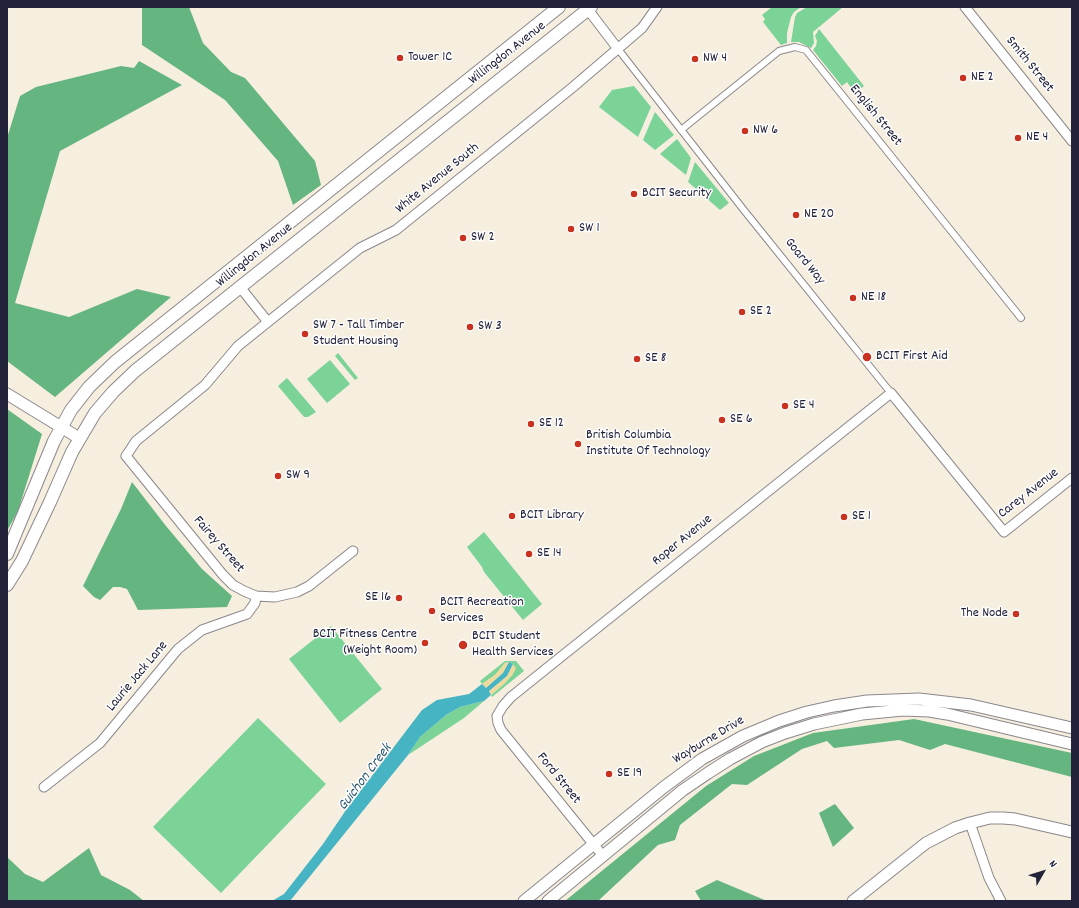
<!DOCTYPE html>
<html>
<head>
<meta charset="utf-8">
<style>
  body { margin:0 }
  #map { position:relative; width:1079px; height:908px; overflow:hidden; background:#f6eede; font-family:Dekko,sans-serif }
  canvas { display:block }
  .frame { position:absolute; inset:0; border:8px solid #22223b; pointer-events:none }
  .north { position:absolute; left:1023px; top:852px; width:40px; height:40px; -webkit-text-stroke:3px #fff; paint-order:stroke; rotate:51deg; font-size:11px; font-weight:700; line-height:16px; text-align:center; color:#22223b }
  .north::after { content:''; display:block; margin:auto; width:14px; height:18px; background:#22223b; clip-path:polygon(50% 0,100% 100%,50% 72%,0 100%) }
</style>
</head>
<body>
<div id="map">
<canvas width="1079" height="908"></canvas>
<div class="frame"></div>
<div class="north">N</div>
</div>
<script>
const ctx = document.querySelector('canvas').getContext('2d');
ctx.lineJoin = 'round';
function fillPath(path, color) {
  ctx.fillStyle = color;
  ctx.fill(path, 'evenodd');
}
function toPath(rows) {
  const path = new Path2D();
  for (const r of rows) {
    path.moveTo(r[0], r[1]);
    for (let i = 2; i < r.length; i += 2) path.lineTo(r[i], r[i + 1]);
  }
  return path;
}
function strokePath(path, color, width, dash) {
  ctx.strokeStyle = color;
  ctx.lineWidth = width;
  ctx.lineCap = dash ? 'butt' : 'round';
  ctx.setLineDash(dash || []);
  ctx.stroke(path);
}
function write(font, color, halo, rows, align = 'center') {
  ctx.font = font + ' Dekko,sans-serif';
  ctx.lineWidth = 3;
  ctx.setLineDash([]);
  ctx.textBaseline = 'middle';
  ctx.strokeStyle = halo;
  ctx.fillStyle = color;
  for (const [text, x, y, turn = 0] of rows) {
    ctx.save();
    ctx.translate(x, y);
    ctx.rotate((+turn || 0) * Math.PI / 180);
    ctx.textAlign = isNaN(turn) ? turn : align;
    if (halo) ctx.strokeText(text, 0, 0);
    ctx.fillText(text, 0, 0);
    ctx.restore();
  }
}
fillPath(toPath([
  [772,7,801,7,794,12,791,17,787,33,787,43,781,45,763,22,765,19,762,15],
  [807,7,843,7,813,32,814,43,811,48,799,42,791,42,795,17,797,13],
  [819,29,864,86,855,93,847,82,842,86,813,50,816,46,817,41,815,36],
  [634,86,651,107,638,137,599,107,612,90],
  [655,112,674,135,655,150,643,140],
  [677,139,691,158,686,175,660,154],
  [695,162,729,203,720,210,688,182],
  [338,353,358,378,355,380,335,356],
  [330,360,350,384,327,403,307,379],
  [287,378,316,412,308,417,304,417,278,386],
  [484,532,542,604,523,620,484,572,482,567,467,547],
  [331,626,382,689,340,723,289,659],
  [505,661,516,661,524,671,492,697,491,695,504,684,513,674,513,664,509,662,505,663,495,675,482,684,480,681],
  [484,701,464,718,408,755,420,737,446,715,460,707],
  [258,718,326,784,221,893,153,827]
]), '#7cd398');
fillPath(toPath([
  [142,7,189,7,203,43,231,72,245,78,315,161,321,185,293,205,278,161,225,100,142,45],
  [139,61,182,85,60,151,15,303,69,317,137,289,171,297,55,397,7,361,7,138,20,96,36,87,121,66,134,68],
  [7,409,42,434,18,511,7,531],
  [132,482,166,526,202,569,232,596,227,607,138,610,127,589,120,587,113,587,100,600,94,597,83,586,121,509],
  [914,719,1072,753,1072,777,945,744,930,750,899,740,834,748,827,741,802,749,747,785,732,784,680,825,675,840,658,845,598,901,565,901,706,786,754,756,813,733],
  [835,804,854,828,833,847,819,813],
  [89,848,101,875,130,890,144,901,7,901,7,857,25,874,43,882],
  [717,880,767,901,701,901,695,891]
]), '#65b580');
fillPath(toPath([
  [509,662,503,673,498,678,486,688,482,684,495,675,505,663],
  [513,664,516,668,513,674,504,684,491,695,489,691,507,676]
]), '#eeda9e');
fillPath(toPath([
  [509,662,513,664,507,676,489,691,491,695,484,701,460,707,446,715,420,737,408,755,290,901,272,901,284,894,323,844,346,810,422,710,437,700,469,694,482,684,486,688,503,673]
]), '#47b4c4');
const pedestrian = toPath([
  [618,49,743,209,891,393],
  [681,130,779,51,795,47,806,50,1021,318]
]);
const minor = toPath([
  [586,7,618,49],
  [965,7,1072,141],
  [240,287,268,322],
  [353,551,309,586,297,592,275,597,256,596,244,591,233,585,223,575,126,456,136,441,205,385,238,346,360,248,396,230,573,87,642,28,657,7],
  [44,787,100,743,178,649,202,630,247,614,255,603,256,596],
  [970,823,989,878,1001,901],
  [603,856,501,730,498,723,497,716,503,706,511,697,552,664,891,393,1004,532,1072,478]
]);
const tertiary = toPath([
  [7,394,79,438],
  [524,901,664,787,702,759,743,736,779,721,807,712,834,706,867,701,919,699,971,705,1072,728],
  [548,901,683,790,708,773,730,759,762,742,785,733,814,724,862,714,903,710,929,711,947,714,1072,744],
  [853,901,926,843,955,828,970,823,990,818,1003,818,1015,819,1072,832]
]);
const secondary = toPath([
  [7,554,54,441,71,410,89,387,115,362,559,7],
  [7,585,22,561,50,502,72,452,95,413,113,392,135,371,591,7]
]);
strokePath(pedestrian, '#8c888c', 8);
strokePath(minor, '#8c888c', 11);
strokePath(tertiary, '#8c888c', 13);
strokePath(secondary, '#8c888c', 14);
strokePath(pedestrian, '#fff', 6);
strokePath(minor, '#fff', 9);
strokePath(tertiary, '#fff', 11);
strokePath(secondary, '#fff', 12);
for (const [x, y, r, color] of [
  [400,58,4,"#c8321e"],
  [695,59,4,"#c8321e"],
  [963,78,4,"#c8321e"],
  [745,131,4,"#c8321e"],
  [1018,138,4,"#c8321e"],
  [634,194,4,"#c8321e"],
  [796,215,4,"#c8321e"],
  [571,229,4,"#c8321e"],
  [463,238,4,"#c8321e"],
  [853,298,4,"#c8321e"],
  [742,312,4,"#c8321e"],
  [470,327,4,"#c8321e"],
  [305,334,4,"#c8321e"],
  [867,357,5,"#c8321e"],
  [637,359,4,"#c8321e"],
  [785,406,4,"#c8321e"],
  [722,420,4,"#c8321e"],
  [531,424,4,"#c8321e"],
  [578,444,4,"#c8321e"],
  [278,476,4,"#c8321e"],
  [512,516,4,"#c8321e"],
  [844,517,4,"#c8321e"],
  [529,554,4,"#c8321e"],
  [399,598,4,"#c8321e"],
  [432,611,4,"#c8321e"],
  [1016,614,4,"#c8321e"],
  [425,643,4,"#c8321e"],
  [463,645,5,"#c8321e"],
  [609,774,4,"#c8321e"]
]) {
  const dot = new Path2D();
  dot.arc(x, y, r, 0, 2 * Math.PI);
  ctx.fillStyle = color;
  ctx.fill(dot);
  strokePath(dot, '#fff', 1.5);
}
write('14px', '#22223b', '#fff', [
  ["Willingdon Avenue",508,54,-38],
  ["Smith Street",1029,65,51],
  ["English Street",875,116,51],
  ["White Avenue South",438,179,-39],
  ["Willingdon Avenue",255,256,-39],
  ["Goard Way",804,262,51],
  ["Carey Avenue",1029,494,-38],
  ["Roper Avenue",683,541,-39],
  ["Fairey Street",218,545,49],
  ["Laurie Jack Lane",138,677,-50],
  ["Wayburne Drive",709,741,-31],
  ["Ford Street",558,779,51]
]);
write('14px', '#22223b', '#fff', [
  ["Tower 1C",408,58],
  ["NW 4",703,59],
  ["NE 2",971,78],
  ["NW 6",753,131],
  ["NE 4",1026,138],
  ["BCIT Security",642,194],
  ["NE 20",804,215],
  ["SW 1",579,229],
  ["SW 2",471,238],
  ["NE 18",861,298],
  ["SE 2",750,312],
  ["SW 7 - Tall Timber",313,326],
  ["Student Housing",313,342],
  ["SW 3",478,327],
  ["BCIT First Aid",876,357],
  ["SE 8",645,359],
  ["SE 4",793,406],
  ["SE 6",730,420],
  ["SE 12",539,424],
  ["British Columbia",586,436],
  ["Institute Of Technology",586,452],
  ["SW 9",286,476],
  ["BCIT Library",520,516],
  ["SE 1",852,517],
  ["SE 14",537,554],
  ["SE 16",391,598,"right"],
  ["BCIT Recreation",440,603],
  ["Services",440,619],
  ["The Node",1008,614,"right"],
  ["BCIT Fitness Centre",417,635,"right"],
  ["(Weight Room)",417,651,"right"],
  ["BCIT Student",472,637],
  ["Health Services",472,653],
  ["SE 19",617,774]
], 'left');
write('italic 15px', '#315c72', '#fff', [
  ["Guichon Creek",366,778,-53]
]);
</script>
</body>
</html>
